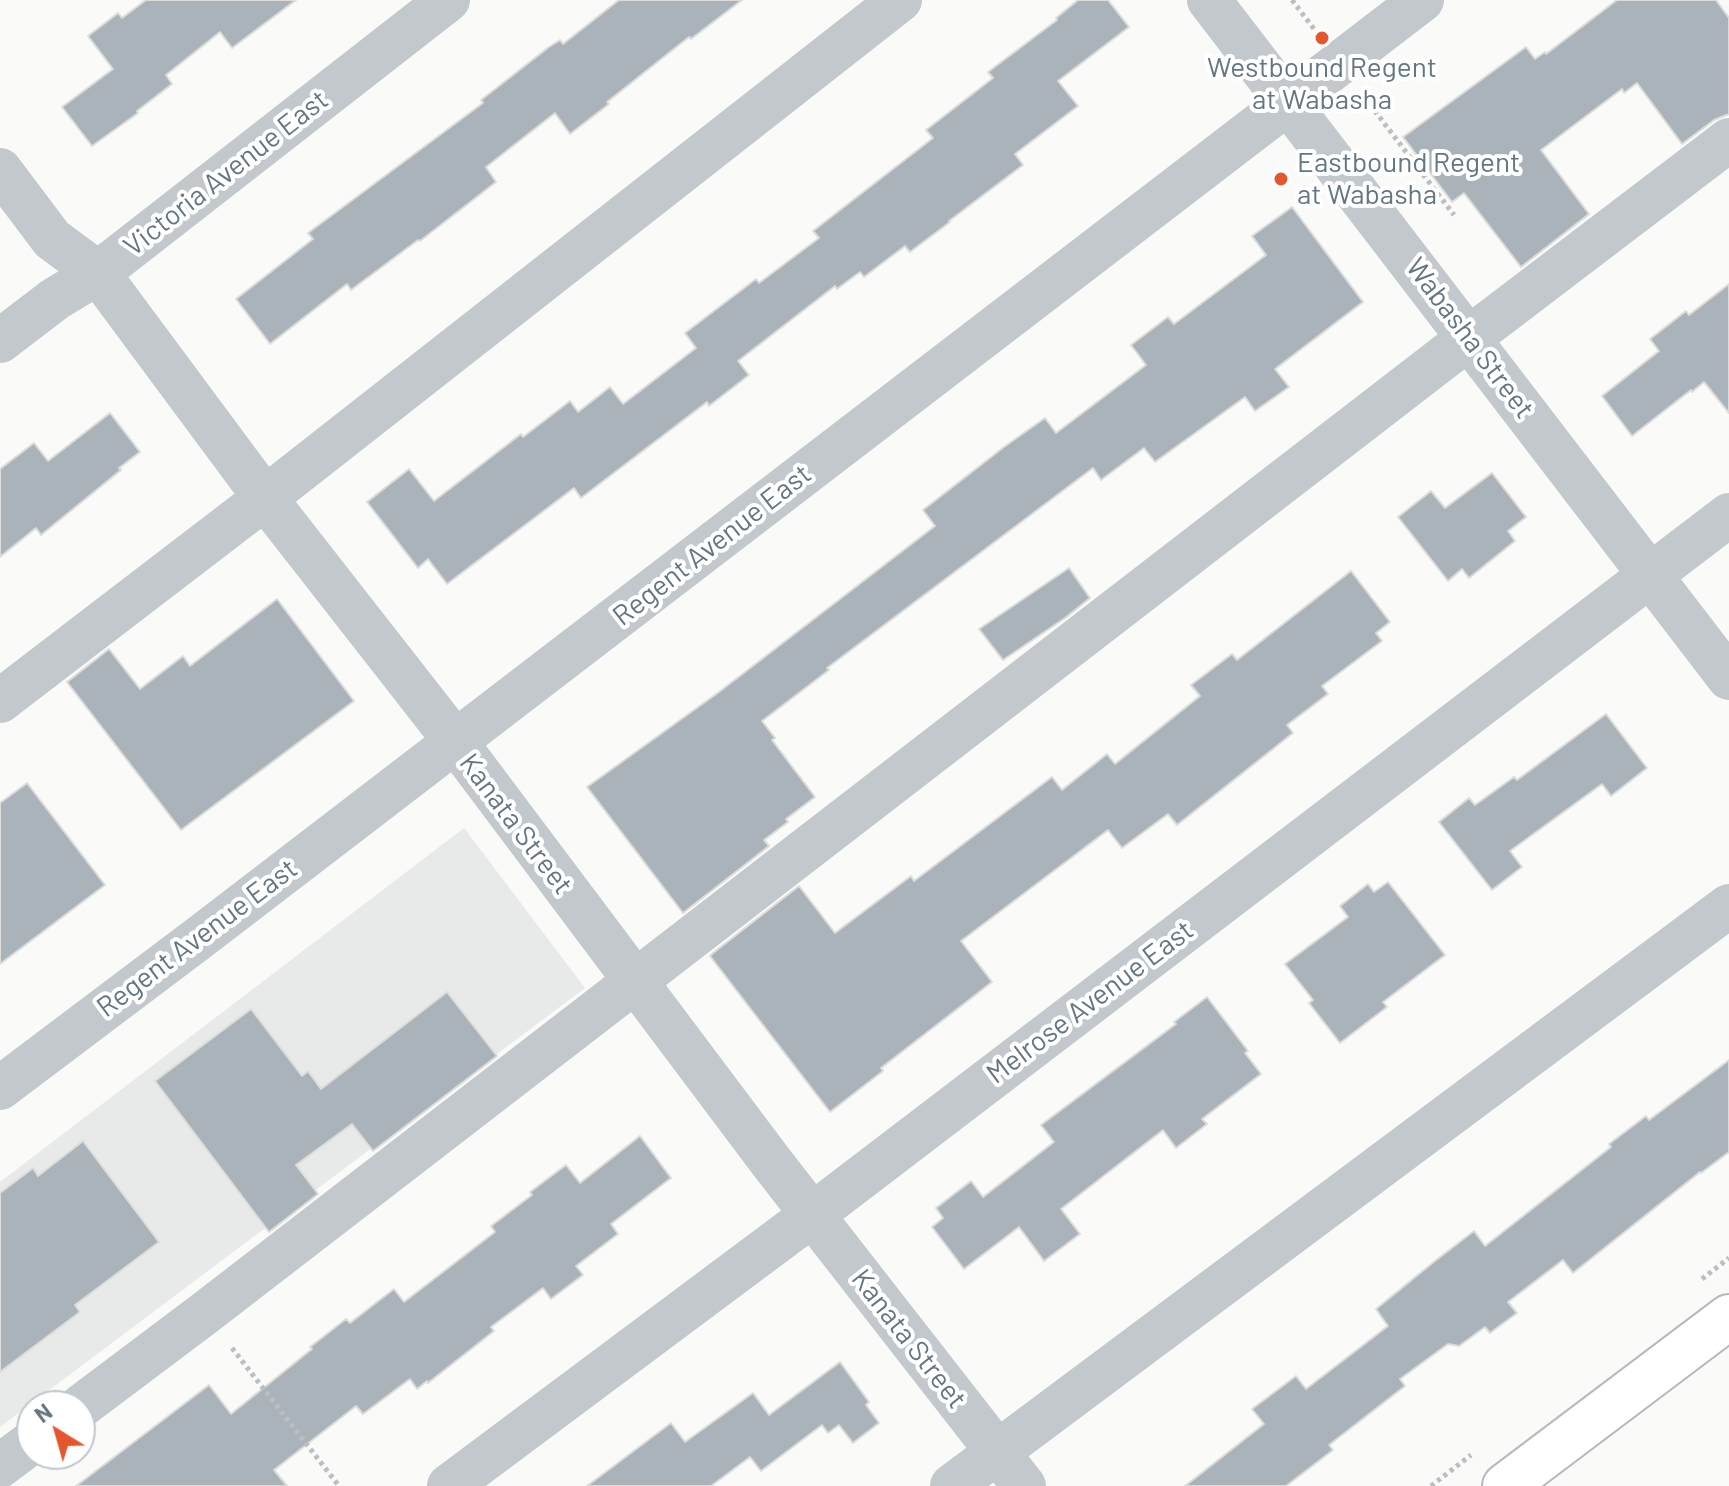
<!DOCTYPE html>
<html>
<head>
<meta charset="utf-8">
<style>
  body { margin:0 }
  #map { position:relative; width:1729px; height:1486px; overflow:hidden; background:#fafaf8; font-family:Barlow,sans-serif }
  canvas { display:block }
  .north { position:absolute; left:16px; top:1390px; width:80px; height:80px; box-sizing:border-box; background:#fff; border:2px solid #c1c8cd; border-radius:50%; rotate:323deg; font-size:22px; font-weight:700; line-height:32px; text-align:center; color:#657683 }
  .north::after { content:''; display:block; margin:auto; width:28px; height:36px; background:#e4572e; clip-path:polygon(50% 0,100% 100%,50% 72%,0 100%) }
</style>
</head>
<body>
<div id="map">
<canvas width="1729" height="1486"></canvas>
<div class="north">N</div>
</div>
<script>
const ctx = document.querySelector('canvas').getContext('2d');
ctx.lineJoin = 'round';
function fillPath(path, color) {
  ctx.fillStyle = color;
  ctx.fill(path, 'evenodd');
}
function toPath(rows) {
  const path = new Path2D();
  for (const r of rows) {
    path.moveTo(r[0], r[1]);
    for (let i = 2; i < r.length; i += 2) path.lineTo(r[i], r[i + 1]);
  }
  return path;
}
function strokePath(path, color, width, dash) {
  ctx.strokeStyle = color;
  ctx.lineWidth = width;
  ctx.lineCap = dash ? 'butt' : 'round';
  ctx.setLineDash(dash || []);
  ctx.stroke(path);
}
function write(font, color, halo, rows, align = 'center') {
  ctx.font = font + ' Barlow,sans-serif';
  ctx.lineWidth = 8;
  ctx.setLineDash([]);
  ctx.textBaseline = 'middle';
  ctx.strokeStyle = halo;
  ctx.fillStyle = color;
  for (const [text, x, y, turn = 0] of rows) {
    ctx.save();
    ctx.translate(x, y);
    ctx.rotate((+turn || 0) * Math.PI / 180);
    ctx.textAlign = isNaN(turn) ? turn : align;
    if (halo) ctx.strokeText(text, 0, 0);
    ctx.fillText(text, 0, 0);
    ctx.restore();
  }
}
fillPath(toPath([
  [464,828,585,988,0,1427,0,1182]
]), '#e8e9e9');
const building = toPath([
  [146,0,296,0,232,48,220,32,166,75,172,84,137,111,138,113,92,146,62,107,113,69,88,36,118,13,122,18,146,0],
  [619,0,742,0,691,39,689,37,607,102,609,104,570,134,555,113,486,167,496,182,420,241,418,240,351,290,347,284,270,344,236,299,313,239,308,233,483,103,481,100,549,47,560,40,563,44,619,0],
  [1078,0,1108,0,1129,27,1058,81,1078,106,1015,154,1023,165,949,221,950,222,910,252,905,246,864,277,860,272,837,289,835,286,738,361,749,375,709,406,707,402,581,498,574,488,447,584,428,559,418,568,367,502,409,469,434,501,521,434,523,437,570,401,578,412,610,387,623,404,696,348,685,333,756,279,759,283,819,238,813,231,933,138,926,130,993,78,988,72,1057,20,1056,18,1078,0],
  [1617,0,1716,0,1729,18,1729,114,1714,120,1682,144,1637,83,1624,93,1622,89,1541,150,1589,214,1521,267,1464,193,1452,202,1403,137,1526,47,1535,59,1545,52,1546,54,1617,0],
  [1292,207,1363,302,1275,369,1289,387,1255,411,1245,397,1155,462,1144,448,1101,480,1093,468,827,668,829,670,762,721,775,738,772,740,815,797,786,819,788,822,764,840,769,846,683,913,587,787,719,692,935,526,923,510,1004,447,1045,418,1056,433,1146,365,1131,345,1168,317,1174,324,1266,255,1252,236,1292,207],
  [1729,284,1729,413,1704,382,1692,392,1691,390,1632,436,1602,396,1659,351,1650,339,1686,311,1689,315,1729,284],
  [110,413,140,452,119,468,121,470,41,535,36,528,0,557,0,469,34,443,48,461,110,413],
  [1492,473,1526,517,1508,531,1515,541,1469,578,1462,569,1448,581,1398,517,1431,491,1445,508,1492,473],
  [1069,568,1090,598,1065,618,1003,660,979,629,1069,568],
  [1351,571,1390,622,1376,633,1382,641,1322,686,1328,694,1287,725,1293,733,1177,825,1168,814,1122,848,1108,830,961,941,992,982,881,1068,883,1071,830,1112,710,956,713,953,799,886,835,933,911,876,914,881,1052,777,1062,790,1107,754,1115,764,1200,696,1191,685,1232,654,1237,660,1351,571],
  [277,599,354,701,181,830,67,682,109,649,140,689,183,656,190,666,277,599],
  [1606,714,1647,768,1611,796,1602,784,1510,851,1522,867,1492,890,1439,822,1469,798,1475,805,1514,777,1517,780,1606,714],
  [27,783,105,885,0,964,0,803,27,783],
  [1388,882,1445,955,1383,1002,1387,1007,1340,1043,1309,1003,1313,1000,1285,964,1348,917,1340,906,1368,884,1374,892,1388,882],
  [447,992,497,1056,373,1151,352,1124,296,1165,318,1194,269,1232,155,1081,251,1009,302,1076,308,1071,321,1089,447,992],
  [1207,997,1248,1051,1245,1053,1261,1074,1202,1119,1207,1124,1176,1148,1163,1130,1061,1209,1080,1234,1044,1261,1019,1227,964,1269,932,1227,943,1218,936,1208,971,1181,983,1197,1054,1142,1041,1125,1176,1024,1174,1022,1207,997],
  [1729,1060,1729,1152,1701,1173,1700,1172,1573,1273,1563,1260,1508,1302,1517,1313,1490,1333,1485,1327,1459,1346,1448,1344,1400,1379,1405,1386,1329,1445,1333,1450,1286,1486,1185,1486,1264,1424,1252,1409,1296,1376,1306,1389,1388,1326,1376,1309,1435,1261,1474,1231,1485,1246,1611,1147,1609,1144,1646,1116,1649,1120,1729,1060],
  [640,1136,671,1178,611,1224,618,1234,576,1266,583,1275,551,1299,543,1288,491,1327,494,1331,428,1383,427,1381,417,1389,410,1379,363,1414,356,1406,274,1470,287,1486,76,1486,209,1385,231,1414,312,1349,310,1347,346,1319,350,1323,394,1289,404,1302,495,1232,491,1226,532,1195,530,1192,566,1165,580,1183,640,1136],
  [83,1141,159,1242,75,1305,80,1312,0,1372,0,1193,33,1168,38,1176,83,1141],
  [840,1362,869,1402,866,1405,879,1423,853,1443,839,1425,828,1433,822,1425,761,1471,750,1457,711,1486,587,1486,671,1423,685,1442,753,1393,769,1415,840,1362]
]);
fillPath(building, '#aab3b9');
strokePath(building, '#dcdcda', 2);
const major = toPath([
  [1505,1486,1729,1317]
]);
strokePath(major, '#b5babe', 48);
strokePath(toPath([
  [1292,0,1314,29],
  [1365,98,1454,215],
  [1702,1279,1729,1258],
  [232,1348,339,1486],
  [1431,1486,1471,1455]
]), '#bbbfc2', 5, [4, 4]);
strokePath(toPath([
  [1209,0,1729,678],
  [0,170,52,239,98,273,265,498,455,741,772,1163,1024,1486],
  [0,341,55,299,98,273,448,0],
  [0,701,265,498,900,0],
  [0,1088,199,938,1422,0],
  [80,1407,205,1313,1469,338,1729,140],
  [0,1466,32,1442],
  [449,1486,812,1215,1729,515],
  [952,1486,1729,906]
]), '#c3c8cc', 44);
strokePath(major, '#fff', 44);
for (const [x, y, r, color] of [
  [1322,38,8,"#e4572e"],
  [1281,179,8,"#e4572e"]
]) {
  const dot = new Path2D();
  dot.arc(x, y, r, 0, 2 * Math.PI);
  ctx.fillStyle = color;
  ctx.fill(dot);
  strokePath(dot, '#fff', 3);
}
write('28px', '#657683', '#fff', [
  ["Westbound Regent",1322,68],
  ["at Wabasha",1322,100],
  ["Eastbound Regent",1297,163,"left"],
  ["at Wabasha",1297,195,"left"]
]);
write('28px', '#657683', '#fff', [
  ["Victoria Avenue East",226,173,-38],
  ["Wabasha Street",1470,338,53],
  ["Regent Avenue East",712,545,-38],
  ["Kanata Street",516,824,53],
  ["Regent Avenue East",197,938,-37],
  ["Melrose Avenue East",1090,1002,-37],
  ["Kanata Street",909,1339,52]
]);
</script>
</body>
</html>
